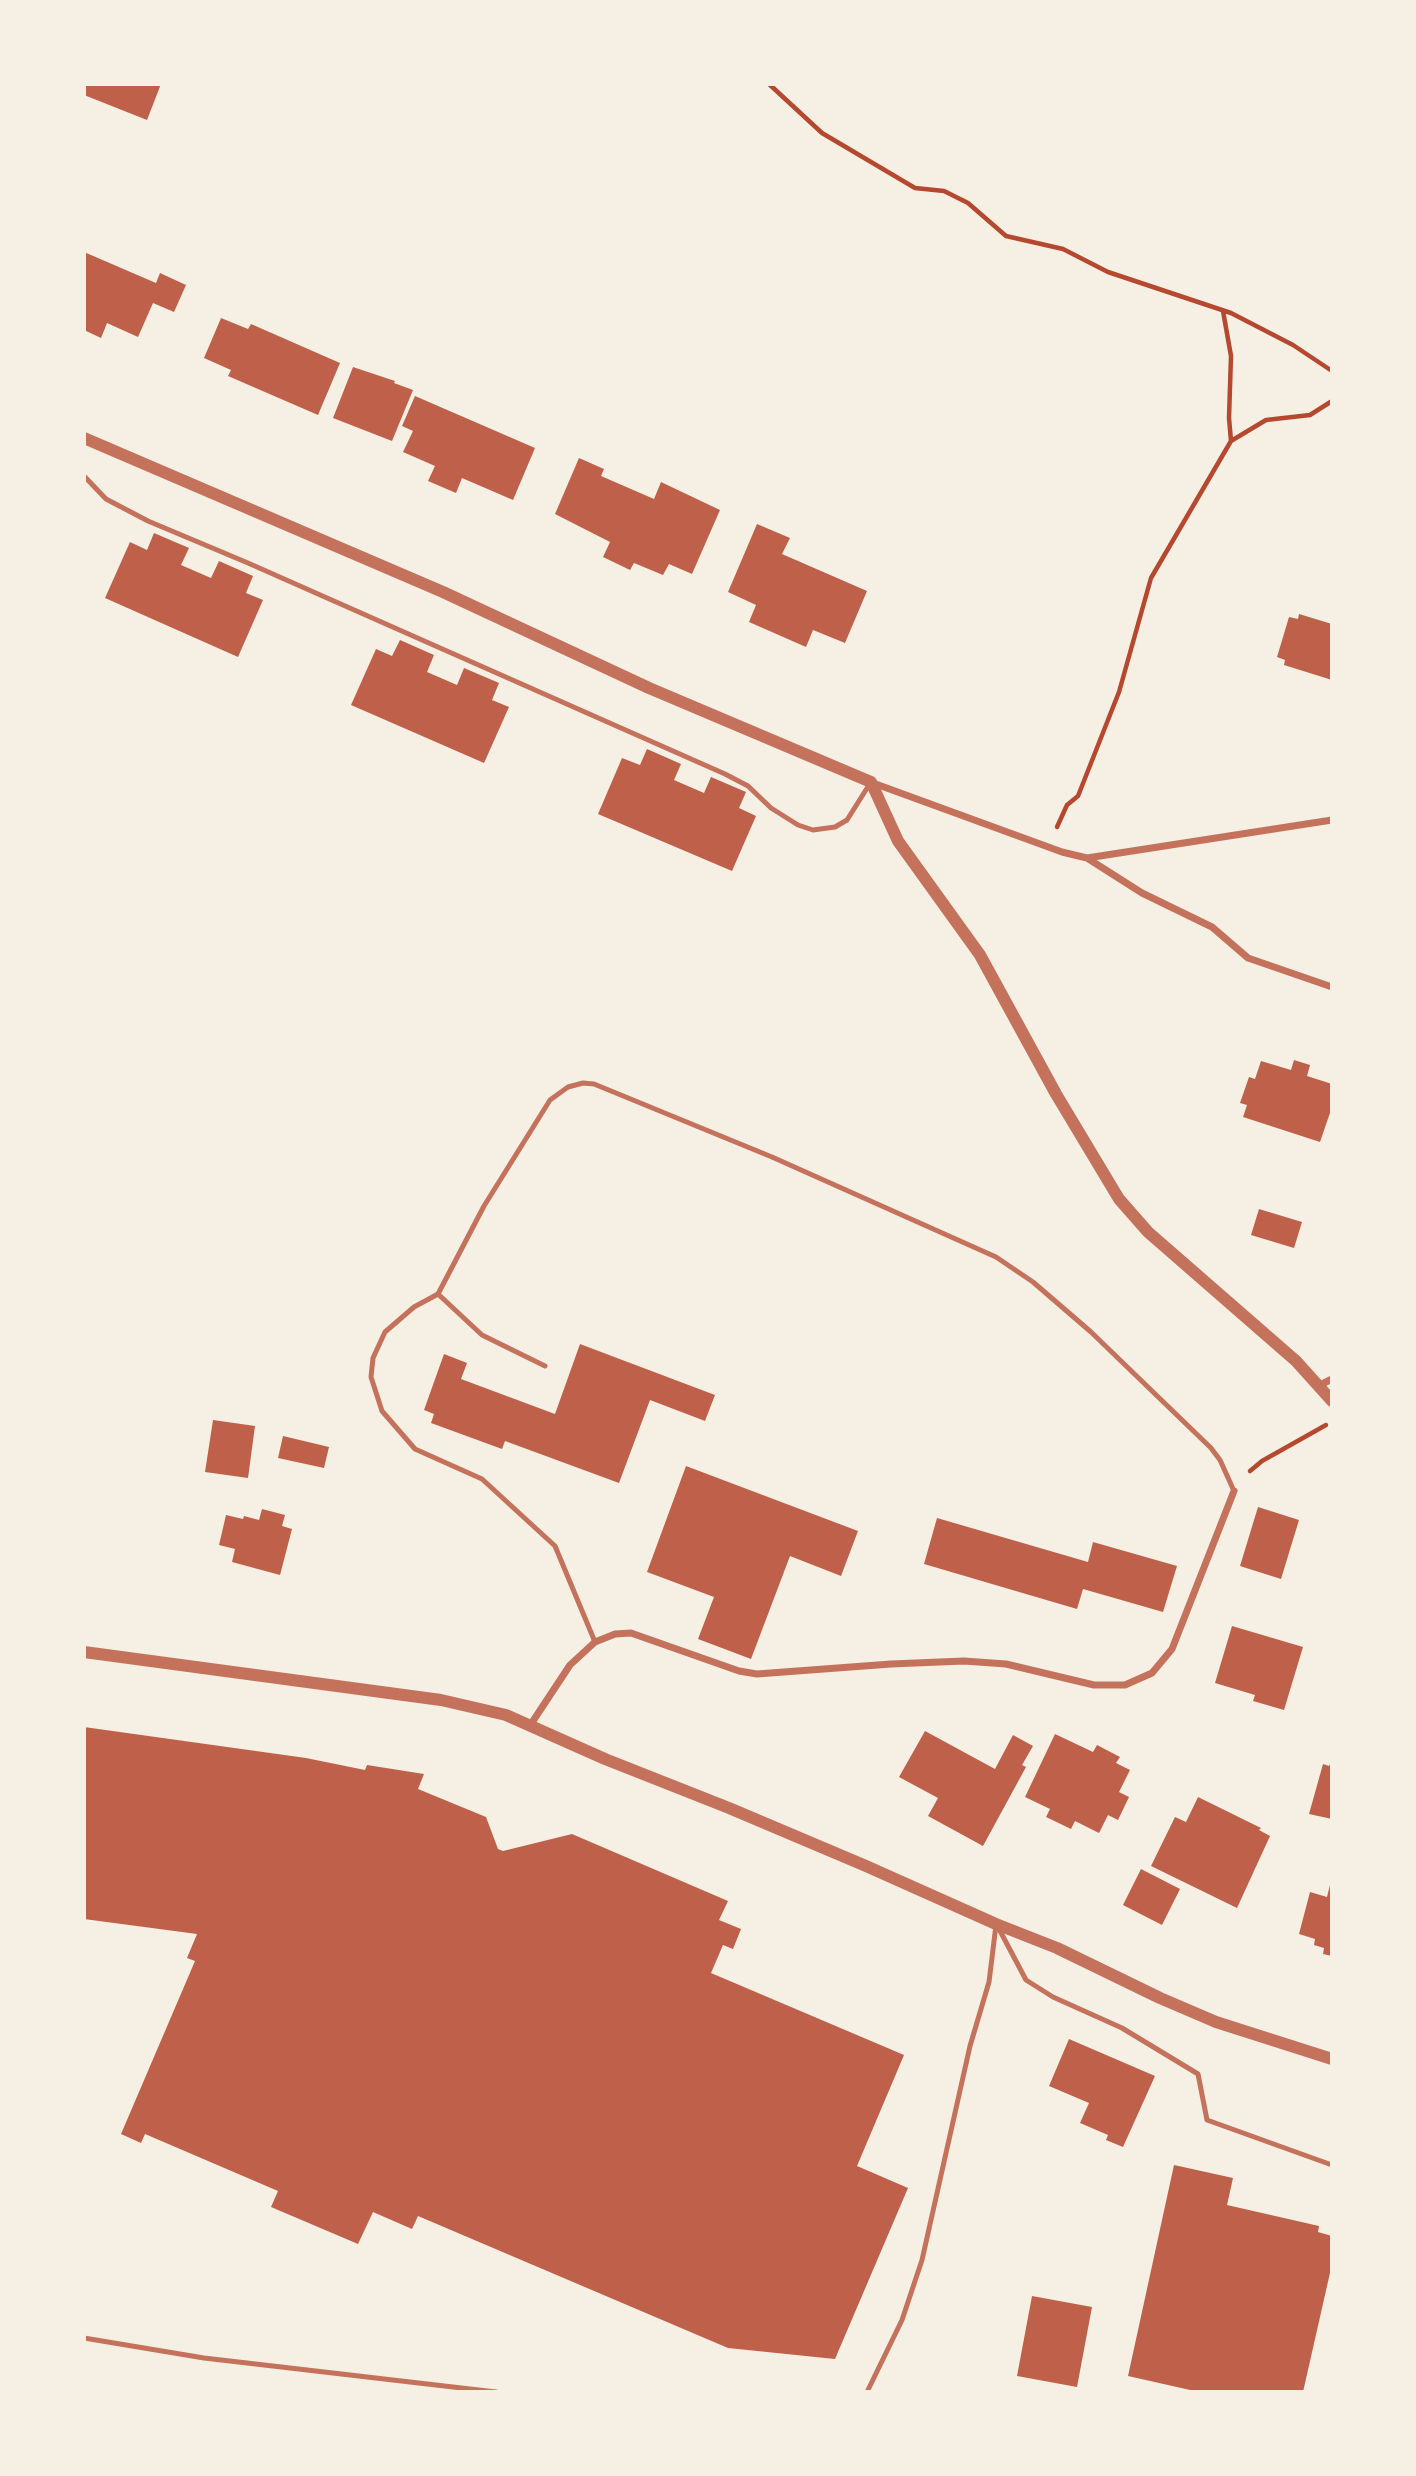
<!DOCTYPE html>
<html>
<head>
<meta charset="utf-8">
<style>
  body { margin:0 }
  #map { position:relative; width:1416px; height:2476px; overflow:hidden; background:#f6efe4; font-family:"Titillium Web",sans-serif }
  canvas { display:block }
  .frame { position:absolute; inset:0; border:86px solid #f6efe4; pointer-events:none }
</style>
</head>
<body>
<div id="map">
<canvas width="1416" height="2476"></canvas>
<div class="frame"></div>
</div>
<script>
const ctx = document.querySelector('canvas').getContext('2d');
ctx.lineJoin = 'round';
function fillPath(path, color) {
  ctx.fillStyle = color;
  ctx.fill(path, 'evenodd');
}
function toPath(rows) {
  const path = new Path2D();
  for (const r of rows) {
    path.moveTo(r[0], r[1]);
    for (let i = 2; i < r.length; i += 2) path.lineTo(r[i], r[i + 1]);
  }
  return path;
}
function strokePath(path, color, width, dash) {
  ctx.strokeStyle = color;
  ctx.lineWidth = width;
  ctx.lineCap = dash ? 'butt' : 'round';
  ctx.setLineDash(dash || []);
  ctx.stroke(path);
}
fillPath(toPath([
  [84,84,161,84,147,120,84,95],
  [84,252,156,283,160,273,186,285,174,312,153,303,138,337,107,323,101,338,84,330],
  [221,318,248,329,251,324,340,363,318,415,228,376,231,370,204,358],
  [353,367,395,381,394,383,413,390,392,441,333,418],
  [415,396,535,448,513,500,462,478,456,493,428,481,435,466,403,452,413,431,402,426],
  [579,458,604,469,601,476,654,499,661,482,720,510,692,574,669,564,663,575,634,563,630,570,603,557,610,542,555,514],
  [757,524,790,538,782,554,867,591,845,643,813,630,806,647,749,622,756,605,728,592],
  [154,533,189,548,181,565,211,578,219,561,253,576,246,593,263,600,238,657,105,598,130,542,147,550],
  [1299,614,1332,624,1332,680,1284,665,1285,660,1277,657,1289,617,1298,619],
  [400,640,434,655,427,672,457,685,464,668,499,683,492,700,509,707,484,763,351,705,376,649,392,656],
  [647,749,681,764,674,780,704,793,711,777,746,792,739,808,756,816,732,871,598,814,622,758,640,765],
  [1294,1060,1310,1065,1307,1076,1332,1084,1332,1107,1320,1142,1243,1117,1247,1105,1240,1103,1249,1077,1255,1079,1261,1061,1291,1070],
  [1259,1209,1302,1222,1294,1248,1251,1235],
  [580,1344,715,1395,705,1421,650,1400,619,1483,505,1441,502,1449,431,1423,434,1414,424,1410,444,1354,467,1363,461,1379,555,1414],
  [213,1420,255,1426,248,1478,205,1472],
  [283,1436,329,1447,324,1468,278,1458],
  [686,1466,858,1531,841,1576,790,1556,751,1659,698,1639,714,1597,647,1572],
  [1258,1507,1299,1520,1281,1579,1240,1566],
  [262,1509,285,1515,282,1526,292,1529,280,1575,232,1562,235,1549,219,1545,226,1515,243,1519,244,1516,259,1520],
  [937,1518,1088,1562,1093,1542,1177,1566,1163,1612,1083,1589,1077,1609,924,1564],
  [1232,1626,1303,1647,1284,1710,1253,1701,1255,1695,1215,1683],
  [84,1727,306,1758,365,1770,367,1765,424,1774,418,1789,486,1817,498,1849,503,1851,572,1834,728,1901,719,1920,741,1929,733,1949,723,1945,711,1973,904,2055,857,2166,908,2188,835,2359,728,2348,418,2216,412,2229,373,2212,358,2244,271,2207,278,2191,145,2134,141,2143,121,2134,195,1961,187,1958,197,1934,84,1919],
  [925,1731,995,1769,1013,1735,1033,1746,1022,1765,1026,1767,983,1846,928,1816,938,1798,899,1777],
  [1055,1734,1093,1752,1097,1745,1120,1757,1116,1763,1130,1770,1119,1792,1129,1797,1118,1820,1108,1815,1099,1833,1075,1821,1071,1829,1046,1817,1050,1809,1025,1797],
  [1332,1760,1332,1819,1309,1814,1323,1764,1329,1766],
  [1198,1797,1261,1828,1259,1830,1270,1836,1237,1908,1151,1866,1175,1817,1186,1822],
  [1141,1869,1180,1889,1162,1925,1123,1905],
  [1331,1881,1332,1881,1332,1956,1323,1954,1324,1948,1314,1945,1315,1939,1299,1934,1310,1892,1327,1897],
  [1069,2039,1155,2076,1123,2147,1106,2140,1108,2135,1080,2123,1089,2103,1049,2086],
  [1174,2165,1233,2178,1227,2205,1319,2226,1318,2232,1332,2236,1332,2264,1303,2392,1199,2392,1128,2376],
  [1032,2296,1092,2307,1077,2387,1017,2376]
]), '#bf614a');
strokePath(toPath([
  [769,84,822,133,915,188,944,191,968,203,1006,236,1063,249,1108,272,1231,313,1293,345,1332,371],
  [1223,311,1231,356,1229,418,1231,441],
  [1057,827,1067,805,1078,796,1119,692,1151,578,1231,441,1266,420,1310,415,1332,401],
  [1250,1471,1262,1461,1326,1425]
]), '#b5482f', 4.5);
strokePath(toPath([
  [84,476,106,499,148,521,248,563,725,774,748,786,771,808,798,825,813,830,835,827,847,820,869,785],
  [438,1294,484,1206,550,1100,568,1087,583,1083,594,1084,772,1157,996,1257,1033,1282,1091,1332,1211,1448,1220,1460,1234,1491],
  [545,1366,482,1335,438,1294,414,1307,385,1332,373,1358,371,1377,382,1411,415,1449,482,1479,555,1546,595,1642],
  [998,1927,1026,1980,1053,1997,1122,2028,1198,2074,1207,2120,1332,2165],
  [84,2338,204,2358,496,2392],
  [867,2392,902,2320,922,2260,970,2046,989,1982,996,1925]
]), '#c5725c', 5);
strokePath(toPath([
  [873,783,1062,852,1087,858,1332,820],
  [1087,858,1142,893,1212,927,1248,958,1332,987],
  [1320,1385,1332,1379],
  [531,1724,570,1665,595,1642,615,1634,631,1633,739,1671,757,1674,891,1664,964,1661,1006,1664,1094,1685,1125,1685,1152,1673,1172,1649,1234,1491]
]), '#c5725c', 7);
strokePath(toPath([
  [84,438,443,592,649,688,871,782,898,841,980,955,1056,1094,1119,1199,1148,1232,1296,1361,1332,1401],
  [84,1652,441,1700,506,1715,605,1759,729,1808,866,1866,996,1924,1057,1948,1160,1998,1216,2022,1332,2059]
]), '#c5725c', 12);
</script>
</body>
</html>
